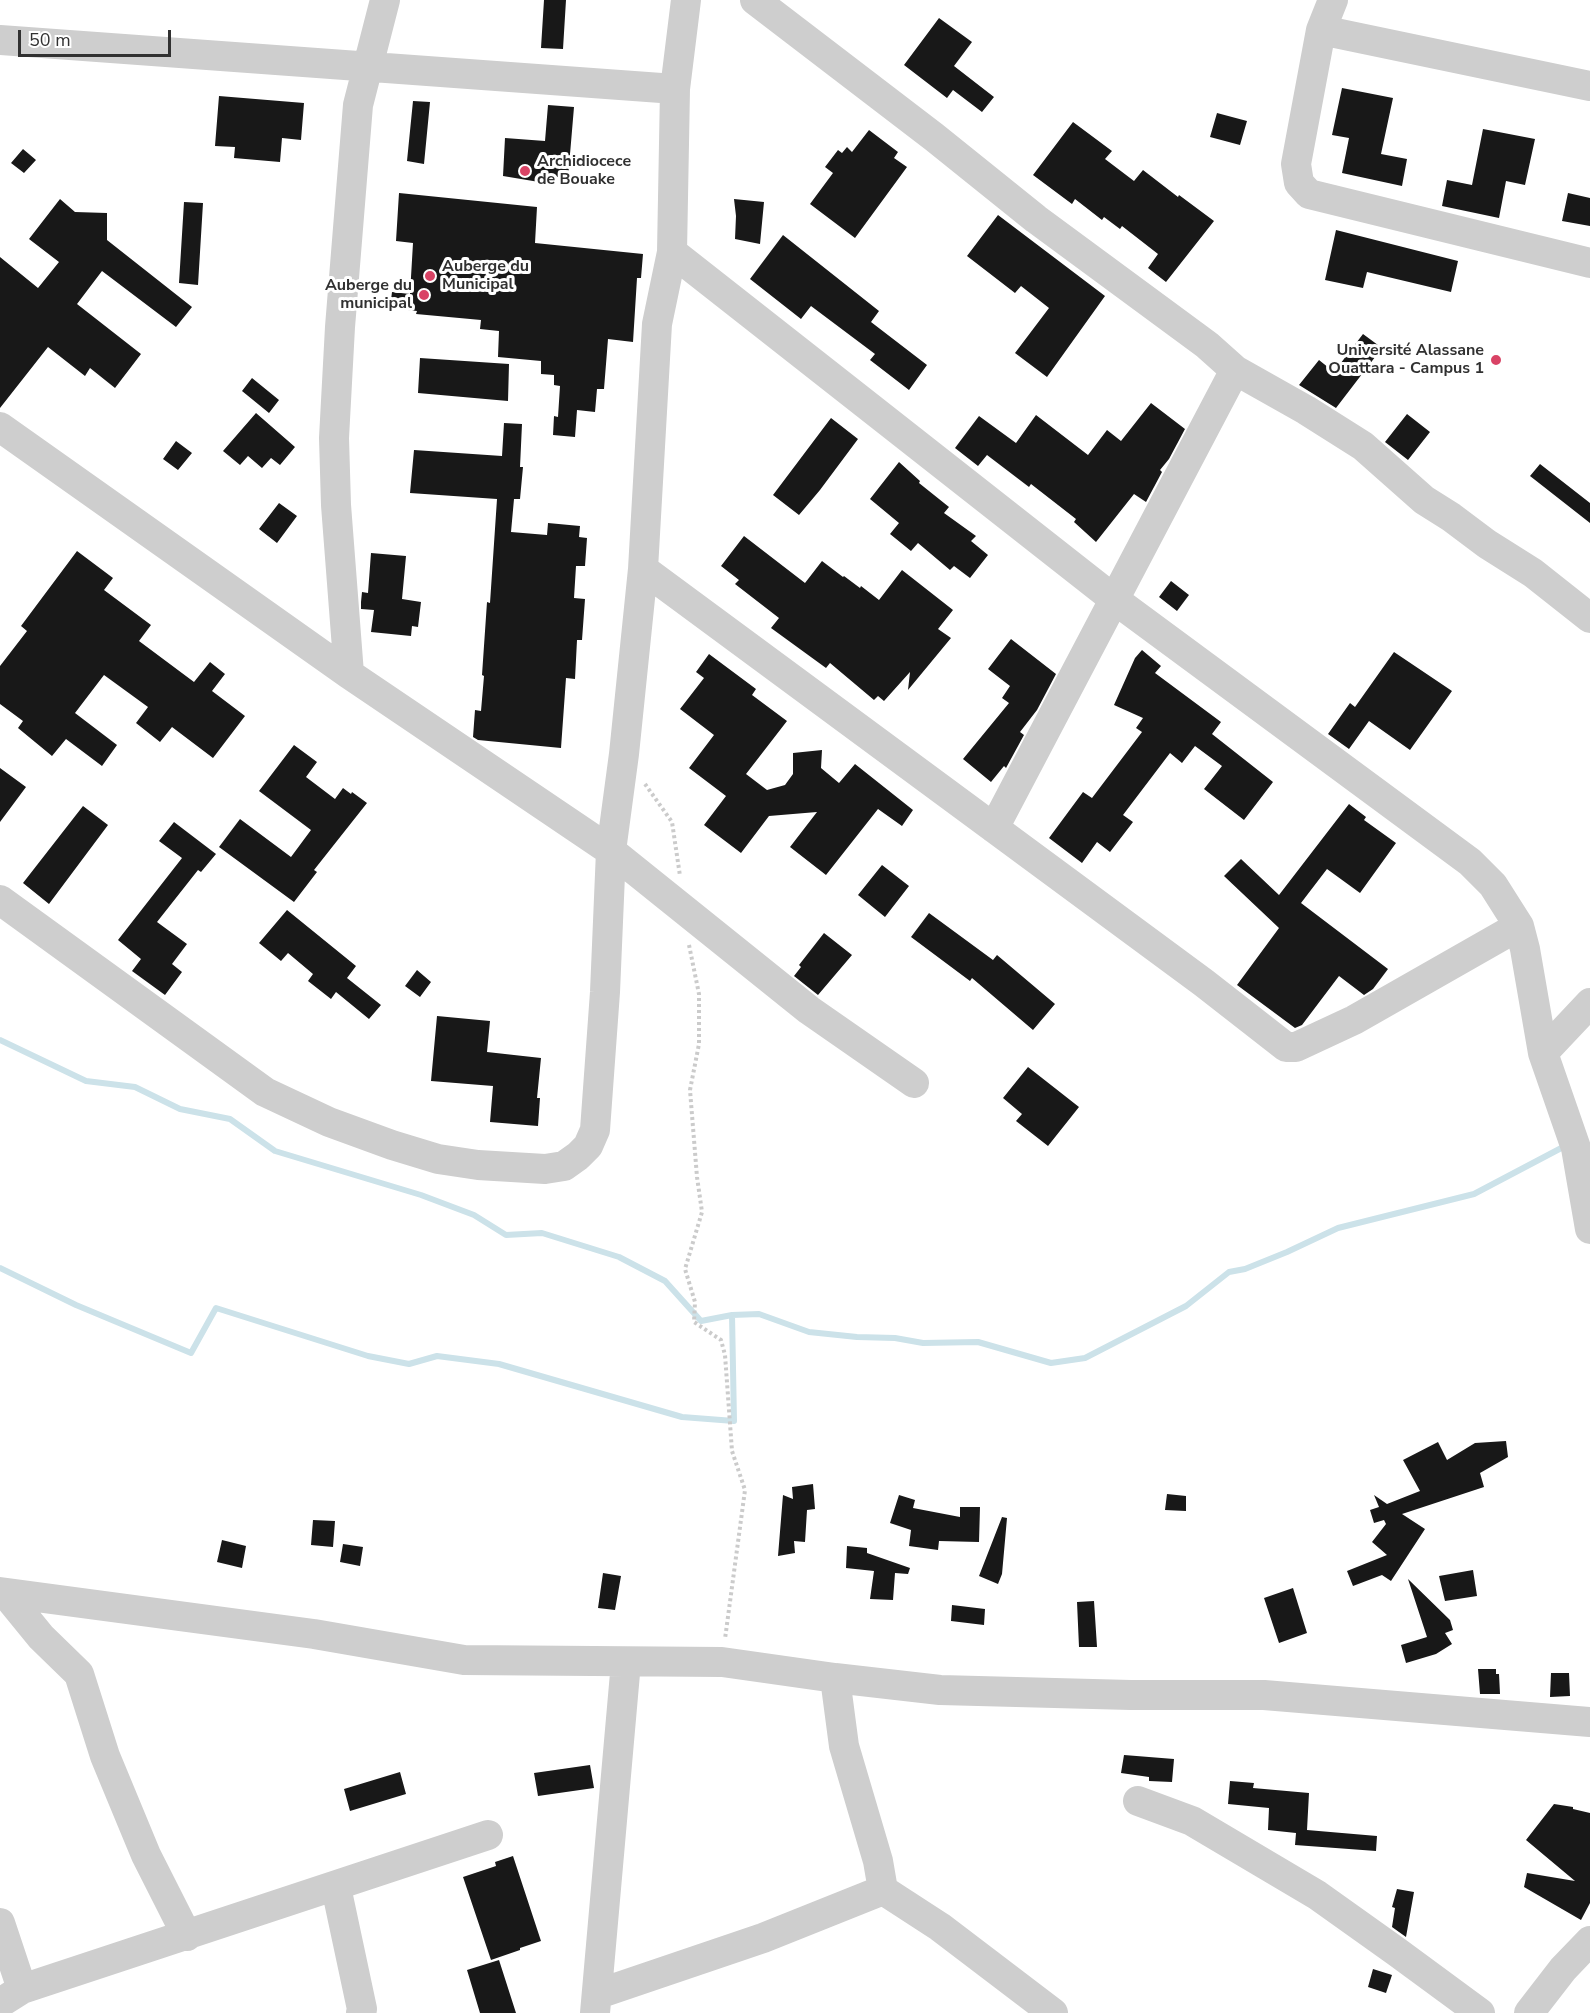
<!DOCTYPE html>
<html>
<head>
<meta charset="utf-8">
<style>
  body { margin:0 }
  #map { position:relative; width:1590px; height:2013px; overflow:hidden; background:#fff; font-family:"Nunito Sans",sans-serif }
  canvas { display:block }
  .scale { position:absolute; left:18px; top:30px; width:153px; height:27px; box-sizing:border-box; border:3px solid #313131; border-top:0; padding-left:8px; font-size:18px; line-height:21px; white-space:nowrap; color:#313131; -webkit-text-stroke:4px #fff; paint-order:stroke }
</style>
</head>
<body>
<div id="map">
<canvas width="1590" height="2013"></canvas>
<div class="scale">50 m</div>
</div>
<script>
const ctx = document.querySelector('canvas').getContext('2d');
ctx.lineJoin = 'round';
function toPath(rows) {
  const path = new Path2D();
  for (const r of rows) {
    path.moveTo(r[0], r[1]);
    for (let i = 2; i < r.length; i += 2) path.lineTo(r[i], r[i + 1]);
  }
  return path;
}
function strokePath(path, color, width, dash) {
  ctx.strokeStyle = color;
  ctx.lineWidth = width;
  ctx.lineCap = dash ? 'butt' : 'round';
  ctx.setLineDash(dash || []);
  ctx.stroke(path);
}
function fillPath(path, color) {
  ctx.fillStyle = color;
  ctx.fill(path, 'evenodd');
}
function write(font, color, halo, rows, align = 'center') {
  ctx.font = font + ' "Nunito Sans",sans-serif';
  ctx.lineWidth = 6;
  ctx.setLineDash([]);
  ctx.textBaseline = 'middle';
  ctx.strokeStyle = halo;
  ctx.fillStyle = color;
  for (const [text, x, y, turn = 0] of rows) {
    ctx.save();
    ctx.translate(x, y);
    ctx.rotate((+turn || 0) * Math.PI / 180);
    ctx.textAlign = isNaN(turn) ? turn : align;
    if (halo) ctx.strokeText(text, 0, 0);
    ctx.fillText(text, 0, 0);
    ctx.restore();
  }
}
strokePath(toPath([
  [0,1040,86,1081,135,1087,180,1109,230,1119,275,1151,421,1195,474,1215,506,1235,542,1233,619,1257,665,1281,701,1321,732,1315,759,1314,809,1332,857,1337,895,1338,923,1343,978,1342,1051,1363,1085,1358,1186,1306,1229,1272,1245,1269,1287,1252,1338,1228,1474,1194,1567,1145],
  [0,1268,76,1305,191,1353,216,1308,368,1356,409,1364,437,1356,499,1364,682,1417,734,1421,732,1315]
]), '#cce2e9', 6);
fillPath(toPath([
  [544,0,566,0,563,49,541,48],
  [939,18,972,42,954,66,994,97,982,112,953,90,947,98,904,65],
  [1342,88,1393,98,1381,154,1407,159,1402,186,1342,173,1349,138,1332,135],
  [219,96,304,103,301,140,282,138,280,162,234,158,235,147,215,146],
  [413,101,430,102,424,164,407,161],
  [548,105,574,107,568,178,539,175,539,182,503,176,505,138,545,141],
  [1217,113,1247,121,1240,145,1210,137],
  [1073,122,1112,151,1105,159,1134,181,1143,170,1178,197,1179,195,1214,221,1166,282,1148,268,1158,254,1122,226,1120,229,1104,217,1102,220,1075,199,1072,204,1033,175],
  [1483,129,1535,139,1525,185,1506,181,1499,218,1442,206,1447,180,1472,185],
  [869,130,898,152,894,158,907,167,855,238,810,204,833,173,825,167,838,150,842,153,847,147,852,152],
  [23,149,36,160,24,173,11,163],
  [399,193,537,207,535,243,643,254,641,278,637,278,633,342,608,339,604,389,597,389,595,412,577,410,575,437,553,435,554,416,558,417,560,386,554,385,554,375,541,374,541,361,498,357,499,331,480,329,481,320,416,314,417,311,390,308,392,292,410,294,413,243,396,241],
  [1568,193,1590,198,1590,226,1562,221],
  [60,199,75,212,107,213,107,240,192,307,176,327,102,271,77,304,141,354,115,388,90,368,85,376,48,347,0,408,0,257,38,288,59,262,29,239],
  [734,199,764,202,760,244,735,239,736,216],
  [184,202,203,203,198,285,179,283],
  [998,215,1105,296,1047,377,1015,353,1049,308,1021,286,1015,293,967,256],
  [1336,230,1458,261,1451,292,1367,272,1363,288,1325,280],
  [783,235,879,311,871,322,927,365,909,390,870,360,875,354,811,306,801,319,750,279],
  [1363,334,1382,348,1336,408,1299,385,1319,360,1334,372],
  [420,358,509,364,508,401,418,393],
  [252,378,279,400,269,413,242,391],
  [1151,403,1185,429,1169,459,1160,470,1162,472,1146,502,1134,494,1096,542,1074,522,1076,519,1031,484,1029,487,987,455,978,466,955,448,979,416,1016,443,1036,415,1088,455,1107,430,1121,441],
  [256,413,295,447,280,465,271,458,262,468,248,456,240,465,223,451],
  [1407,414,1430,432,1408,460,1385,442],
  [831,418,858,439,820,490,799,515,773,495],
  [504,423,522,424,520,467,523,467,520,499,514,499,511,532,547,535,548,523,580,526,579,537,587,538,585,566,576,566,574,598,585,599,582,640,577,640,575,679,566,678,561,748,478,740,473,737,475,710,481,711,484,676,482,675,487,602,490,603,497,499,410,493,414,450,502,456],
  [176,441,192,453,178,470,163,459],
  [899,462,920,481,919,483,949,507,944,513,976,536,971,541,988,555,970,578,954,566,950,570,918,543,911,551,890,534,899,523,870,499],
  [1540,464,1590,503,1590,523,1530,476],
  [279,503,297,516,277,543,259,529],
  [744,536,805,583,822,561,843,577,844,576,860,588,861,586,879,600,902,570,953,610,938,629,951,638,908,690,910,672,884,701,878,696,874,700,830,663,826,668,771,628,779,618,735,584,739,580,721,566],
  [77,551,113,578,104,590,151,625,139,641,194,682,210,662,225,674,212,691,245,716,213,758,172,727,160,742,136,723,148,707,104,675,75,713,117,745,102,766,66,739,52,756,18,728,23,721,0,704,0,666,27,631,21,626],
  [371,553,406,556,402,599,421,602,418,627,412,626,411,636,371,632,374,610,361,609,361,602,362,592,368,593],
  [1171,581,1189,595,1177,611,1159,597],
  [1011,639,1056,674,1037,710,1020,732,1024,735,1006,768,1004,766,991,782,963,759,1009,703,1002,698,1010,686,988,669],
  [1142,650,1161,666,1155,673,1221,722,1212,734,1273,782,1244,820,1204,789,1222,766,1195,746,1182,763,1170,753,1123,815,1133,822,1110,852,1097,842,1082,863,1049,838,1083,792,1092,798,1142,732,1136,728,1143,718,1114,705,1135,658],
  [1394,652,1452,691,1410,750,1369,721,1349,749,1328,734,1350,703,1355,707],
  [709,654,756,689,752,695,787,721,746,774,767,790,785,785,793,774,793,753,822,750,821,768,839,783,855,764,913,810,902,826,878,809,826,875,790,847,817,812,769,816,741,853,704,825,726,796,689,768,714,735,680,709,704,678,696,672],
  [294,745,317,762,306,777,335,799,343,788,351,794,352,792,367,803,314,870,317,872,294,902,219,847,240,819,291,857,311,830,259,791],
  [0,768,26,787,0,822],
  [1349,804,1366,817,1364,820,1396,843,1360,893,1327,869,1301,903,1388,969,1373,989,1364,995,1339,976,1302,1025,1295,1028,1237,985,1279,928,1224,876,1241,859,1279,895],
  [83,806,108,825,49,904,23,883],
  [174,822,216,854,201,872,198,870,157,922,187,944,172,964,182,972,165,995,132,971,141,959,118,940,182,858,159,841],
  [882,865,909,886,885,917,858,895],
  [287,910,356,966,347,978,381,1005,369,1019,336,992,331,999,308,981,313,974,288,953,281,961,259,943],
  [929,913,993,960,997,955,1055,1004,1033,1030,972,978,970,981,911,937],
  [824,933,852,955,818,995,794,976,801,967,799,965],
  [417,970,431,982,420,997,405,986],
  [437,1016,490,1021,487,1052,541,1058,537,1098,540,1098,538,1126,490,1122,493,1086,431,1081],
  [1028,1067,1079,1107,1048,1146,1016,1121,1022,1114,1003,1098],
  [1506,1441,1508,1457,1480,1473,1484,1487,1402,1514,1425,1529,1391,1581,1382,1575,1353,1586,1347,1571,1387,1555,1372,1542,1386,1524,1384,1520,1374,1523,1370,1510,1379,1507,1374,1495,1387,1504,1420,1491,1403,1460,1438,1442,1447,1460,1475,1443],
  [813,1484,815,1509,807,1510,805,1542,794,1541,795,1553,778,1556,783,1495,793,1499,792,1487],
  [1167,1494,1186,1496,1186,1511,1165,1510],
  [899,1495,915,1500,913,1508,960,1517,960,1507,980,1507,979,1542,939,1541,938,1550,909,1546,911,1530,890,1523],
  [1002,1517,1007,1518,1002,1574,998,1584,979,1576],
  [313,1520,335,1521,333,1547,311,1545],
  [222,1540,246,1546,242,1568,217,1562],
  [343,1544,363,1547,360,1566,340,1562],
  [847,1546,867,1548,867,1553,910,1568,908,1574,895,1573,893,1600,870,1599,874,1571,846,1568],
  [1473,1570,1477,1596,1445,1601,1439,1576],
  [603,1573,621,1576,615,1610,598,1608],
  [1408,1579,1450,1620,1453,1630,1445,1633,1452,1644,1436,1654,1406,1663,1401,1645,1427,1637],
  [1293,1588,1307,1633,1279,1643,1264,1598],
  [1094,1601,1097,1647,1079,1647,1077,1602],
  [952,1605,985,1609,984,1625,951,1621],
  [1478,1669,1496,1669,1496,1674,1499,1674,1500,1694,1480,1694],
  [1551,1673,1569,1673,1570,1696,1550,1697],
  [1124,1755,1174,1759,1172,1782,1149,1781,1149,1777,1121,1773],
  [590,1765,594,1788,538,1796,534,1773],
  [400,1772,406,1794,350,1811,344,1789],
  [1230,1781,1254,1783,1253,1788,1309,1793,1307,1830,1377,1836,1376,1851,1295,1845,1296,1833,1268,1830,1269,1808,1228,1804],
  [1554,1804,1573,1807,1573,1809,1590,1813,1590,1903,1581,1920,1524,1887,1527,1873,1575,1881,1526,1840],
  [513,1856,541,1941,520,1948,520,1950,491,1960,463,1877,496,1866,495,1862],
  [1397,1889,1414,1892,1406,1937,1392,1927,1395,1908,1392,1907],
  [499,1960,516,2013,480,2013,467,1970],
  [1373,1969,1392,1975,1386,1993,1368,1987]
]), '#181818');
strokePath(toPath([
  [645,784,672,822,680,876],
  [689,945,699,994,699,1044,690,1090,697,1177,702,1212,685,1269,695,1302,694,1322,721,1340,725,1355,732,1451,745,1490,725,1639]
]), '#cbcbcb', 4, [3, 3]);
strokePath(toPath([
  [755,0,934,137,1036,219,1207,345,1235,370,1306,410,1363,446,1424,500,1451,517,1487,544,1533,573,1590,618],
  [1333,0,1321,30,1296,164,1299,183,1309,194,1590,263],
  [1321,30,1590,86],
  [0,40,675,89],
  [672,252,1115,600,1470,862,1493,885,1519,926,1525,949,1543,1053,1576,1148,1590,1229],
  [0,427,349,674,611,851,809,1010,914,1083],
  [643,569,1204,983,1286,1047,1296,1047,1354,1020,1519,926],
  [349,674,336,505,334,438,340,327,358,105,385,0],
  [994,828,1235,370],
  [0,900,265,1092,329,1122,392,1145,438,1159,478,1165,545,1169,564,1166,578,1156,588,1146,595,1130,605,992,611,851,624,754,643,569,657,324,672,252,675,89,686,0],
  [1543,1053,1590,1003],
  [0,1592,314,1634,464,1660,722,1662,835,1678,940,1690,1131,1695,1264,1695,1590,1722],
  [5,1593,41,1637,79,1674,105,1756,146,1855,187,1936],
  [835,1678,844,1746,878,1861,883,1890,940,1927,1053,2013],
  [1138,1801,1192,1821,1317,1895,1397,1952,1480,2013],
  [336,1887,362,2009,361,2013],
  [0,1923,22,1989],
  [598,1994,763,1938,883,1890],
  [0,2003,22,1989,488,1835],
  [595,2013,626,1662],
  [1529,2013,1563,1969,1590,1941]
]), '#cecece', 30);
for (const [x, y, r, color] of [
  [525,171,6,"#d94365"],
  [430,276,6,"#d94365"],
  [424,295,6,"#d94365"],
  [1496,360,6,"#d94365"]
]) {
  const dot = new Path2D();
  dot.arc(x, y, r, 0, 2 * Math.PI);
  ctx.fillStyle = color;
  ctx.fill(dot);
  strokePath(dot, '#fff', 2);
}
write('bold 16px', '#313131', '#fff', [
  ["Archidiocece",537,162],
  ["de Bouake",537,180],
  ["Auberge du",442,267],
  ["Municipal",442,285],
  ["Auberge du",412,286,"right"],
  ["municipal",412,304,"right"],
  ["Université Alassane",1484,351,"right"],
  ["Ouattara - Campus 1",1484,369,"right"]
], 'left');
</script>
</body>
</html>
